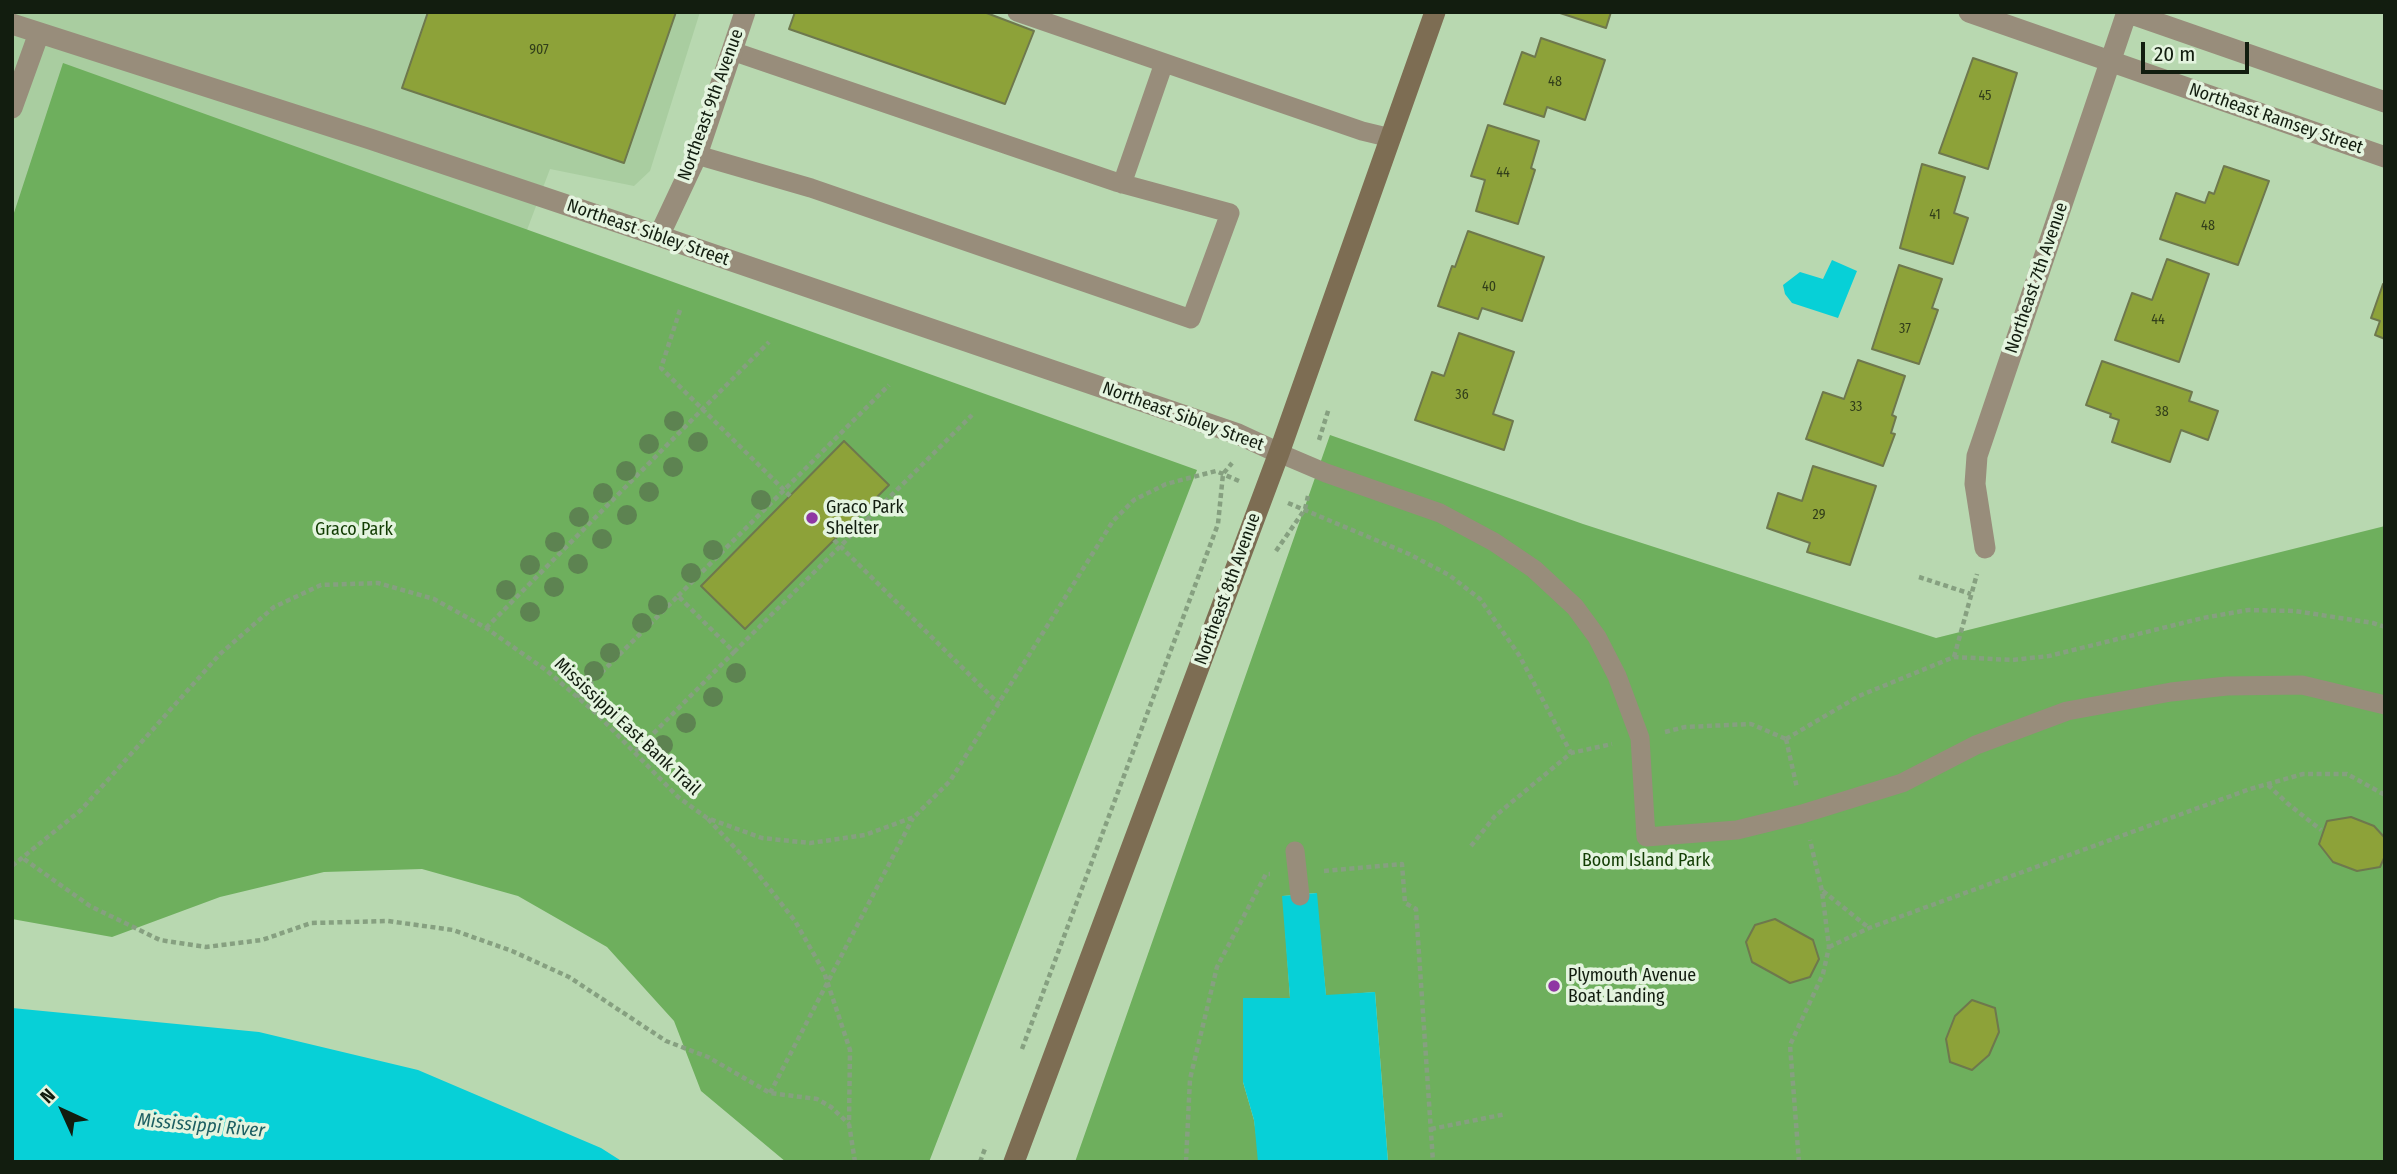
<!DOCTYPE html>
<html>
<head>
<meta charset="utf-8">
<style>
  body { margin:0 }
  #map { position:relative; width:2397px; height:1174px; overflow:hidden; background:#b8d8b0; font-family:"Fira Sans Condensed",sans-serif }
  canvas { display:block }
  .frame { position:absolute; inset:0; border:14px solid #121d0f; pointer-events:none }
  .north { position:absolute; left:28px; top:1076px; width:70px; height:70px; -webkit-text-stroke:5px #e4f4df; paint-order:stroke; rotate:315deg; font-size:19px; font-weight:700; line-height:28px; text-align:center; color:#121d0f }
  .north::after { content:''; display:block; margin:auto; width:24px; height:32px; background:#121d0f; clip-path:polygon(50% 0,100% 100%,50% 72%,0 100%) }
  .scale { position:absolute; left:2141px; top:42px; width:108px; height:32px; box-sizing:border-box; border:4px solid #121d0f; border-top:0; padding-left:9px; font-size:21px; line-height:24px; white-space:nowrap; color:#121d0f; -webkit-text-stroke:5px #e4f4df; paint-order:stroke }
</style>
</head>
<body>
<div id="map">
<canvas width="2397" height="1174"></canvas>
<div class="frame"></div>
<div class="north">N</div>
<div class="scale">20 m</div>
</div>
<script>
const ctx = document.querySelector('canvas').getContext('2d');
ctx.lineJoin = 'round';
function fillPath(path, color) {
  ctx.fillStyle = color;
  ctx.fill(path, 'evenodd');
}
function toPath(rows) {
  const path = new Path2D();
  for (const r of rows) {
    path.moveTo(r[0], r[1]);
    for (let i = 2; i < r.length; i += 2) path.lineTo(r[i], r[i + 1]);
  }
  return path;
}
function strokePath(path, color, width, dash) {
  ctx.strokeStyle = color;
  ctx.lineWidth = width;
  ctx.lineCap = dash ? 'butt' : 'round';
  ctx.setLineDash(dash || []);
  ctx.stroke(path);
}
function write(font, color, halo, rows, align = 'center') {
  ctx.font = font + ' "Fira Sans Condensed",sans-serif';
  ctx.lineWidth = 7;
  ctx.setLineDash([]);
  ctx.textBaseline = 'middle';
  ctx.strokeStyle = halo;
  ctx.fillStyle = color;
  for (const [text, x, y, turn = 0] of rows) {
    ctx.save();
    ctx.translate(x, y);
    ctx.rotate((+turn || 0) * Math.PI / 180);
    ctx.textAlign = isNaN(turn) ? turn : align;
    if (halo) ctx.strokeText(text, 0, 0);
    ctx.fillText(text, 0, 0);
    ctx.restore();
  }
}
fillPath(toPath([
  [12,12,700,12,650,171,634,186,550,169,527,230,12,845]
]), '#a9cda0');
fillPath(toPath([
  [63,63,1197,470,929,1162,786,1162,701,1091,674,1021,607,947,518,896,422,869,324,872,220,897,112,937,12,919,12,219],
  [1330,435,1583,524,1936,638,2385,526,2385,1162,1388,1162,1375,992,1326,996,1316,893,1283,896,1290,998,1243,998,1243,1082,1254,1120,1260,1162,1075,1162]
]), '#6eaf5d');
fillPath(toPath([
  [1832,260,1857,271,1838,318,1792,303,1785,294,1783,285,1800,272,1823,279],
  [1317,893,1326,995,1375,992,1388,1162,1258,1162,1254,1120,1243,1082,1243,998,1290,998,1282,896],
  [12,1008,259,1032,418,1070,601,1148,623,1162,12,1162]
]), '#07d0d7');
const building = toPath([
  [428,12,676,12,624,163,402,88,428,12],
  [795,12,984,12,1034,31,1005,104,789,29,795,12],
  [1557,12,1611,12,1606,28,1557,12],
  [1541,38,1605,60,1585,120,1547,107,1544,117,1504,104,1522,52,1535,57,1541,38],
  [1973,58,2017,73,1988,169,1939,153,1973,58],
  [1488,125,1539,141,1531,168,1535,170,1518,224,1476,211,1485,180,1471,176,1488,125],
  [1922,164,1965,177,1954,213,1968,218,1953,264,1900,248,1922,164],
  [2224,166,2269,181,2238,265,2160,239,2176,193,2205,203,2209,192,2214,194,2224,166],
  [1468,231,1544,257,1522,321,1482,308,1478,319,1438,306,1452,266,1455,267,1468,231],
  [2167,259,2209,274,2179,362,2115,340,2132,293,2152,300,2167,259],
  [1899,265,1942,279,1932,308,1938,310,1919,364,1872,349,1899,265],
  [2383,284,2385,285,2385,339,2375,335,2380,321,2371,318,2383,284],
  [1459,333,1514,352,1493,414,1513,421,1504,450,1415,420,1432,372,1444,376,1459,333],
  [1858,360,1905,376,1892,415,1896,417,1891,433,1895,434,1883,466,1806,439,1823,392,1844,399,1858,360],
  [2102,361,2192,392,2189,401,2218,411,2208,440,2181,430,2170,462,2112,442,2119,420,2110,417,2111,414,2086,405,2102,361],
  [844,441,889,485,745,629,701,586,844,441],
  [1813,466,1876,486,1850,565,1807,552,1810,543,1767,528,1778,493,1802,501,1813,466],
  [2351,817,2374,826,2385,838,2385,856,2380,867,2357,871,2333,862,2319,844,2327,821,2351,817],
  [1775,919,1813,940,1819,959,1810,977,1790,983,1752,962,1746,942,1755,925,1775,919],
  [1972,1000,1995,1008,1999,1032,1989,1055,1972,1070,1950,1062,1946,1039,1955,1016,1972,1000]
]);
fillPath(building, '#8da239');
strokePath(building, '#6e784d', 2);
strokePath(toPath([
  [680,310,661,368,790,496],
  [1319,440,1329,408],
  [1288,503,1409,554,1449,575,1480,599,1519,655,1571,753],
  [834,540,999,704],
  [1276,551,1305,509,1308,496],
  [1919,577,1971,594],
  [678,596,889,385],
  [486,628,769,342],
  [734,652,972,415],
  [1954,657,1977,574],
  [577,697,678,596,734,652,635,752],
  [1665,732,1685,727,1751,724,1786,739],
  [1786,739,1859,696,1954,657,2012,660,2049,656,2203,618,2248,610,2295,611,2373,623,2385,627],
  [1786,739,1797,788],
  [2268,785,2287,803,2321,830],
  [708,819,751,865,795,921,824,972,850,1050,849,1124,855,1162],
  [1471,846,1495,816,1571,753,1612,744],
  [24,859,90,906,160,940,206,947,262,940,311,923,388,921,453,930,512,951,569,977,666,1041,708,1057,770,1093,817,1099,831,1107,849,1124],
  [12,866,81,810,220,654,274,607,321,585,378,583,434,599,486,628,546,670,597,714,678,797,707,818,762,838,810,843,865,835,914,817,950,781,1113,521,1134,500,1166,484,1216,471,1239,481],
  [1324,871,1402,864,1405,903,1416,909,1433,1162],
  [1823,891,1869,928],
  [1829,947,1869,928,2250,789,2303,774,2347,774,2385,795],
  [1022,1049,1218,524,1223,474,1232,463],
  [770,1093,913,818],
  [1431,1129,1506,1114],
  [980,1162,986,1146],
  [1186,1162,1190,1079,1217,967,1266,874,1270,874],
  [1799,1162,1790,1045,1823,974,1829,947,1822,891,1810,840]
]), '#86a080', 4.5, [5, 3.5]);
strokePath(toPath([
  [1017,12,1362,131,1391,138],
  [697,155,811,188,1191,319,1230,213,1116,182,732,51],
  [1122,184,1164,63],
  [1279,453,1326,473,1440,513,1494,542,1534,569,1575,607,1597,637,1617,676,1640,738,1646,837,1737,830,1802,814,1902,783,1976,745,2067,711,2171,692,2227,686,2302,685,2385,705],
  [1295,851,1300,896]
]), '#988d7b', 19);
strokePath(toPath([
  [1969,12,2385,157],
  [2126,12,2385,102],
  [12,24,370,139,659,236,1238,434,1279,453],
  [12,108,39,33],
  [659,236,697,155,745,12],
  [1985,548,1975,484,1977,456,2127,12]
]), '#988d7b', 21);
strokePath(toPath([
  [1014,1162,1279,453,1435,12]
]), '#7d6d53', 21);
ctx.fillStyle = '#5d8351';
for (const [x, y] of [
  [674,421],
  [698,442],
  [649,444],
  [673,467],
  [626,471],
  [649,492],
  [603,493],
  [761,500],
  [627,515],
  [579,517],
  [602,539],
  [555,542],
  [713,550],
  [578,564],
  [530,565],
  [691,573],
  [554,587],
  [506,590],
  [658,605],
  [530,612],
  [642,623],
  [610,653],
  [594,671],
  [736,673],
  [713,697],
  [686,723],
  [663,745]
]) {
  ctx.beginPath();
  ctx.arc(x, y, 10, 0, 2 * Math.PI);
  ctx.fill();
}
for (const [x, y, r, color] of [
  [812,518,7,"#8f37a3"],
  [1554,986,7,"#8f37a3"]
]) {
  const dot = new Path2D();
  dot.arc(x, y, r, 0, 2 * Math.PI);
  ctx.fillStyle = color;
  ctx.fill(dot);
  strokePath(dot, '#e4f4df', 2.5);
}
write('14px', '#313e1a', null, [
  ["907",539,50],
  ["48",1555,82],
  ["45",1985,96],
  ["44",1503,173],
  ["41",1935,215],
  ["48",2208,226],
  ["40",1489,287],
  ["44",2158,320],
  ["37",1905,329],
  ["36",1462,395],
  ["33",1856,407],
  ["38",2162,412],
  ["29",1819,515]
]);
write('18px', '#121d0f', '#e4f4df', [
  ["Northeast 9th Avenue",711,105,-70],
  ["Northeast Ramsey Street",2276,119,19],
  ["Northeast Sibley Street",648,233,19],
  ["Northeast 7th Avenue",2037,278,-71],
  ["Northeast Sibley Street",1183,417,20],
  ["Northeast 8th Avenue",1228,589,-70],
  ["Mississippi East Bank Trail",627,727,43]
]);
write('18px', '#121d0f', '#e4f4df', [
  ["Graco Park",826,508],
  ["Shelter",826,529],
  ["Plymouth Avenue",1568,976],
  ["Boat Landing",1568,997]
], 'left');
write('18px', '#123d03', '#e4f4df', [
  ["Graco Park",354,530],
  ["Boom Island Park",1646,861]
]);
write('italic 19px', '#1d5f62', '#e4f4df', [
  ["Mississippi River",201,1126,5]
]);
</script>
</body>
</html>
